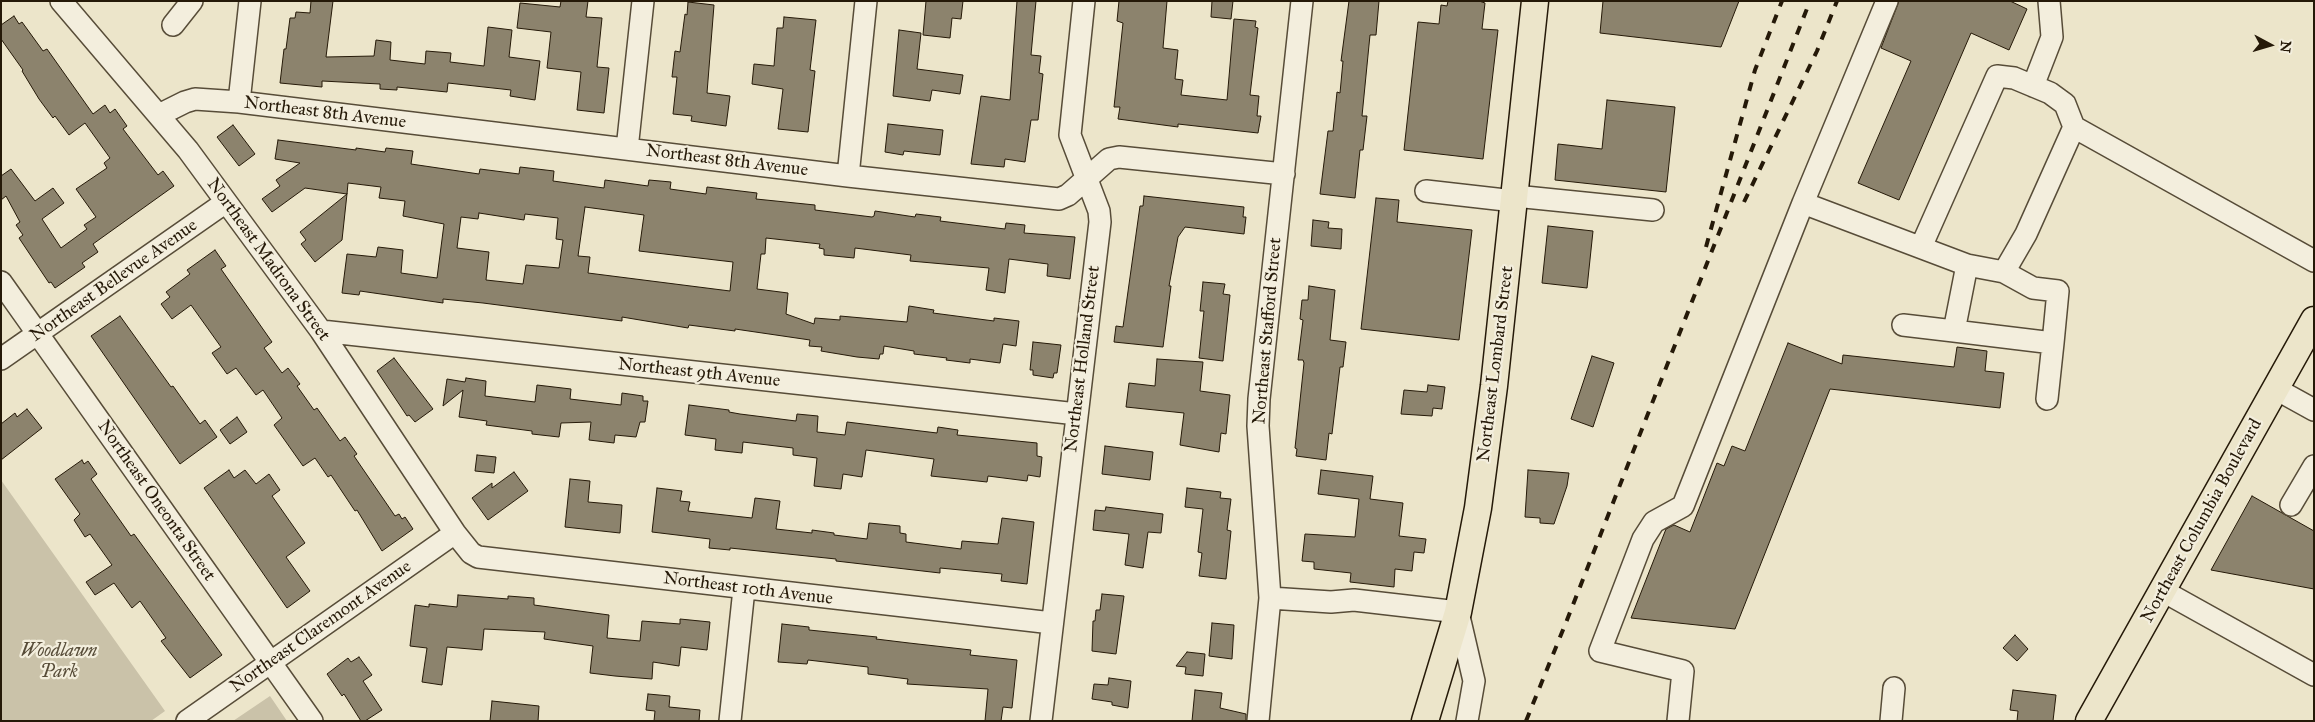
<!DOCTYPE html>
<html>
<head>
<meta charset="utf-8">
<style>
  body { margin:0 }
  #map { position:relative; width:2315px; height:722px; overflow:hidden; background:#ece5ca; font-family:"IM FELL Great Primer",serif }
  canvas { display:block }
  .frame { position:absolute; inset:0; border:2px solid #251908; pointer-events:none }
  .north { position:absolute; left:2245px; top:20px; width:50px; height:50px; -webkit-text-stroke:4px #f3eedd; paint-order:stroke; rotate:96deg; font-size:14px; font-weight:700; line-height:20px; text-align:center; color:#251908 }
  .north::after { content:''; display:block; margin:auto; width:18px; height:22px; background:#251908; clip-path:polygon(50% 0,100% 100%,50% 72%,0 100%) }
</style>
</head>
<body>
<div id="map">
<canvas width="2315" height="722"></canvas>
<div class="frame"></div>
<div class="north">N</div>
</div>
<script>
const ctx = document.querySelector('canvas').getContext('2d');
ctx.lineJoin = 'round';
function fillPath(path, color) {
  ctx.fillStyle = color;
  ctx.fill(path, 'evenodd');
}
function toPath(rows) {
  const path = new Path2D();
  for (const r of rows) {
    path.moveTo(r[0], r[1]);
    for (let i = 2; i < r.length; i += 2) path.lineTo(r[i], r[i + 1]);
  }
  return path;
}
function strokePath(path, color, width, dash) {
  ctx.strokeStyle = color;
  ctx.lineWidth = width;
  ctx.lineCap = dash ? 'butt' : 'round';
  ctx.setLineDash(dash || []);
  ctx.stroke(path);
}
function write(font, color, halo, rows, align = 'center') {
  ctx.font = font + ' "IM FELL Great Primer",serif';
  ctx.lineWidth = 4.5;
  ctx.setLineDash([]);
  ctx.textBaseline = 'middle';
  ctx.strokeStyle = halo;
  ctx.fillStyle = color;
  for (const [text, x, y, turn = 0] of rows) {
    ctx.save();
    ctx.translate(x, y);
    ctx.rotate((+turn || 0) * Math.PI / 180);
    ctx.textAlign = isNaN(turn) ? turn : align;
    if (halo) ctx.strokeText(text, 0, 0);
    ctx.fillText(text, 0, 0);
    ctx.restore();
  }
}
fillPath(toPath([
  [1,480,165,711,151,721,1,721],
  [270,696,287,721,233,721]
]), '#cac2a9');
const building = toPath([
  [311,1,333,1,326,57,374,56,376,40,391,42,390,60,425,64,426,51,451,53,450,62,484,66,488,27,512,30,509,57,540,61,535,100,510,96,511,90,448,83,447,92,397,87,397,90,380,89,380,84,322,81,322,87,280,83,284,49,286,49,290,18,295,18,296,12,310,13,311,1],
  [561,1,588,1,586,17,602,18,597,67,609,68,604,113,577,110,581,72,547,68,551,32,517,28,520,3,560,7,561,1],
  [926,1,963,1,961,19,952,18,950,38,923,35,926,1],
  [1017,1,1036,1,1031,55,1041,56,1039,73,1043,74,1038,120,1031,120,1025,162,1005,159,1004,167,971,164,981,96,1010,100,1017,1],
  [1119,1,1167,1,1163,48,1178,50,1175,79,1183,80,1181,95,1227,100,1234,19,1256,21,1255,27,1258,28,1250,95,1259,96,1257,116,1261,116,1258,133,1178,124,1178,127,1118,119,1120,107,1114,107,1123,23,1117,21,1119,1],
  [1212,1,1233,1,1231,19,1211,17,1212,1],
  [1349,1,1379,1,1376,35,1370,35,1362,116,1367,116,1363,150,1360,150,1355,198,1320,194,1328,131,1333,131,1337,92,1340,93,1343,61,1341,61,1349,1],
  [1448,1,1479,1,1485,3,1482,29,1498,30,1483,159,1404,150,1418,22,1439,24,1441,5,1447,6,1448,1],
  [1603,1,1739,1,1721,47,1600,33,1603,1],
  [1899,1,2010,1,2027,9,2009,50,1971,33,1899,200,1858,183,1911,61,1881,48,1899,1],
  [688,2,714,5,707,93,730,96,726,126,691,121,692,116,673,114,677,77,672,77,675,51,680,52,685,14,687,15,688,2],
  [14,16,19,24,22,22,43,51,47,49,93,114,105,105,110,113,115,109,127,126,123,129,158,175,163,171,174,186,93,244,98,252,82,263,85,267,55,288,51,282,49,283,19,238,23,235,16,225,20,222,6,196,1,200,1,176,11,169,35,201,53,188,64,203,42,219,61,248,87,229,84,225,96,217,76,189,107,168,104,163,110,158,85,123,69,135,55,116,53,118,39,99,22,71,23,70,1,39,1,25,14,16],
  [784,17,816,20,810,70,815,71,808,132,778,129,783,89,752,84,754,64,774,66,777,28,783,28,784,17],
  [899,30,921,33,917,69,963,75,960,94,932,90,930,101,893,96,899,30],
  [1607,100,1675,107,1666,192,1555,180,1558,144,1602,149,1607,100],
  [888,124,943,130,940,155,904,151,903,155,885,152,888,124],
  [233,125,255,154,239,166,217,137,233,125],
  [278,140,356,150,356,148,385,152,386,148,413,151,411,164,479,174,480,169,519,174,520,167,554,171,553,181,604,188,605,180,648,186,649,180,671,182,670,189,706,194,707,187,757,193,756,199,815,205,815,210,872,217,874,216,875,211,915,217,916,214,941,217,940,221,1005,229,1006,223,1025,225,1024,233,1075,237,1070,279,1047,276,1048,264,1009,259,1005,293,986,290,989,268,910,261,911,255,855,248,854,258,824,255,824,249,819,248,820,244,766,238,765,254,761,254,757,289,788,293,786,314,814,324,815,318,840,320,840,316,907,322,909,306,934,310,933,313,994,321,994,318,1019,321,1016,346,1003,344,1000,363,970,359,970,363,946,360,947,358,914,354,914,351,884,346,883,354,880,354,879,359,857,357,821,351,822,347,809,346,810,340,735,329,735,331,689,325,688,328,622,317,622,321,483,303,443,299,443,303,360,291,359,295,342,293,347,254,376,257,378,247,403,250,401,273,437,278,444,224,403,216,405,201,379,198,381,187,348,183,347,194,305,188,272,212,262,199,280,186,276,180,300,163,275,159,278,140],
  [585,207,644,215,639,251,733,262,730,291,588,273,590,257,578,256,585,207],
  [479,213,524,220,525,214,558,218,556,239,563,240,559,268,526,265,523,284,486,280,489,252,457,248,461,217,478,219,479,213],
  [347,194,342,240,315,262,301,244,306,240,300,232,347,194],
  [1144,196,1244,207,1243,217,1246,217,1244,234,1185,227,1178,237,1169,286,1171,286,1163,347,1114,342,1116,326,1123,327,1140,206,1143,206,1144,196],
  [1376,198,1399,200,1397,222,1472,230,1459,340,1361,329,1376,198],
  [1313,220,1329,222,1328,228,1342,229,1341,249,1311,246,1313,220],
  [1548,226,1593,231,1587,288,1542,283,1548,226],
  [215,250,226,266,221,269,272,342,264,348,282,373,288,368,300,384,297,386,314,410,317,408,340,441,345,437,357,454,354,456,395,516,399,514,402,519,405,517,413,529,382,551,357,510,355,511,331,475,328,477,315,458,303,466,274,425,282,418,263,390,256,395,236,368,227,374,212,353,221,347,191,305,172,319,161,304,170,297,166,292,190,274,187,270,215,250],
  [1203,282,1225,284,1223,294,1230,295,1223,361,1199,358,1204,311,1200,311,1203,282],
  [1309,286,1335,290,1330,340,1346,342,1343,367,1340,367,1332,434,1329,433,1326,460,1296,456,1297,449,1295,448,1304,363,1303,360,1298,360,1303,320,1300,319,1302,300,1308,300,1309,286],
  [120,316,171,387,173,386,200,424,205,420,217,437,180,464,91,336,120,316],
  [1033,342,1061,345,1057,373,1054,373,1053,378,1033,375,1033,370,1030,370,1033,342],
  [1788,343,1842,364,1843,355,1954,367,1957,347,1987,351,1985,371,2004,373,2000,408,1830,389,1735,629,1631,618,1666,529,1674,525,1690,532,1717,463,1724,466,1732,446,1745,451,1788,343],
  [1592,356,1614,363,1593,427,1571,419,1592,356],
  [394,358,433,409,415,422,409,415,407,416,377,371,394,358],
  [1157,359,1203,362,1200,391,1230,395,1226,434,1221,433,1219,452,1180,445,1184,413,1126,407,1129,383,1155,386,1157,359],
  [466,378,486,381,485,396,535,402,537,385,571,389,570,399,621,405,622,393,643,396,643,401,648,401,645,422,640,422,636,437,615,435,614,443,589,440,591,422,561,423,559,437,532,434,532,431,486,425,487,421,459,417,463,390,443,406,447,379,465,382,466,378],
  [1428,385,1445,387,1442,409,1433,408,1432,416,1401,414,1404,390,1427,392,1428,385],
  [689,405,729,410,729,412,740,414,796,421,797,414,818,416,817,432,845,435,847,422,937,433,938,427,958,430,957,435,1037,443,1037,456,1042,457,1040,477,1028,475,1027,481,988,476,987,482,931,476,934,459,866,450,862,477,843,474,841,489,814,486,817,458,793,455,793,448,743,442,742,453,715,450,716,439,685,435,689,405],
  [27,409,42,428,1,460,1,424,15,413,17,417,27,409],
  [237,417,247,432,230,444,220,430,237,417],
  [1105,446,1153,452,1150,480,1102,474,1105,446],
  [477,455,496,457,494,473,475,471,477,455],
  [82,460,84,464,88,461,97,474,91,479,131,536,134,534,222,655,190,678,161,641,166,638,140,601,132,608,114,583,95,595,86,582,112,565,90,534,85,537,74,520,80,514,55,479,82,460],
  [229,470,234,478,245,470,256,484,269,474,280,490,272,496,305,543,286,557,310,591,287,608,204,488,229,470],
  [1321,470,1373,476,1370,499,1403,503,1399,536,1426,539,1424,553,1414,552,1412,571,1395,569,1394,587,1350,582,1351,573,1314,569,1314,562,1302,561,1305,534,1355,537,1359,499,1318,494,1321,470],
  [1528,470,1569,473,1567,486,1554,524,1540,523,1540,518,1525,517,1528,470],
  [514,472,528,491,488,520,472,498,492,483,492,488,514,472],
  [570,479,590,481,588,502,622,505,620,533,565,527,570,479],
  [657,488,682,491,680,501,690,502,688,511,752,518,755,498,780,501,776,529,812,533,812,530,834,533,834,535,867,539,869,523,900,526,900,533,906,534,906,542,961,549,962,541,998,544,1002,518,1034,522,1027,584,1001,581,1002,574,940,568,940,573,836,561,836,559,730,548,730,550,709,548,710,539,652,532,657,488],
  [1187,488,1221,492,1220,498,1231,499,1227,530,1231,531,1226,579,1199,576,1202,553,1198,552,1203,509,1185,507,1187,488],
  [2252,496,2314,531,2314,589,2211,570,2252,496],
  [1106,507,1163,514,1161,533,1148,532,1143,568,1125,565,1129,534,1093,530,1095,510,1105,511,1106,507],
  [1102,594,1124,596,1116,654,1092,651,1093,621,1095,621,1096,610,1100,610,1102,594],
  [458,595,508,599,508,596,534,598,534,605,609,615,607,638,640,641,642,621,680,624,680,619,710,622,707,650,681,647,679,666,653,662,652,679,615,676,590,673,593,646,544,639,545,632,484,629,482,650,447,647,442,685,422,682,427,648,410,646,415,605,429,607,429,604,457,607,458,595],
  [1212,623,1234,625,1232,659,1209,656,1212,623],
  [782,624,809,627,809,630,877,637,876,639,909,643,971,650,970,655,1017,660,1012,708,1003,707,1001,721,985,721,988,689,907,684,908,679,868,674,868,667,808,660,807,664,778,662,782,624],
  [2015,635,2028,649,2017,661,2003,648,2015,635],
  [1187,652,1205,654,1203,676,1185,674,1186,667,1176,666,1187,652],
  [359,657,372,675,363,681,382,710,365,721,361,721,344,694,342,696,327,674,348,658,351,662,359,657],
  [1109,678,1131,681,1128,708,1112,705,1112,702,1092,699,1094,684,1108,685,1109,678],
  [1195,690,1222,693,1220,708,1246,714,1246,721,1192,721,1195,690],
  [2013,690,2056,695,2053,721,2017,721,2018,711,2010,710,2013,690],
  [648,694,670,696,669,707,700,710,699,721,654,721,655,711,646,710,648,694],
  [492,701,539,706,538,721,490,721,492,701]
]);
fillPath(building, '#8c836d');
strokePath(building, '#251908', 1);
const minor = toPath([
  [61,1,188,150,321,331,455,533,471,553,478,557,1052,623],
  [1887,1,1803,203,1967,265,2004,272,2026,234,2074,127,2314,261],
  [173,25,192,1],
  [2033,86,2052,37,2049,1],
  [239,102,250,1],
  [159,115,185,102,195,99,239,102,848,176,1059,199,1068,195,1109,159,1119,157,1284,174],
  [627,149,643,1],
  [848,176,866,1],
  [1426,191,1514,201],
  [1515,196,1653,210],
  [1921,247,1997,76,2014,78,2050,93,2065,104,2074,127],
  [1967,265,1954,331,2053,343,2058,291,2033,288,2004,272],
  [1,282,312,721],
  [1903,325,1954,331],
  [321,331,1077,414],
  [1,359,226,202],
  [2276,389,2314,410],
  [2047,399,2053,343],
  [2291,505,2314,466],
  [2163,591,2314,675],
  [1270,598,1331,602,1354,600,1458,612,1474,681,1467,721],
  [187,721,455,533],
  [730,721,744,589],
  [1041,721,1100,222,1099,211,1070,135,1084,1],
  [1258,721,1270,598,1258,426,1259,399,1302,1],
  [1678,721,1683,671,1600,651,1643,539,1654,522,1683,506,1803,203],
  [1891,721,1894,688]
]);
const major = toPath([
  [1425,721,1458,612,1478,508,1494,386,1535,1],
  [2089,721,2314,320]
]);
strokePath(minor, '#574c38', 24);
strokePath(major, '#251908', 29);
strokePath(minor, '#f3eedd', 21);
strokePath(major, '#ece5ca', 26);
strokePath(toPath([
  [1744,202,1817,51,1837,1],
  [1706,247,1755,70,1782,1],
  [1526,721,1567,620,1810,1]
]), '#251908', 4, [9, 9]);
write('18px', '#251908', '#f3eedd', [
  ["Northeast 8th Avenue",325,113,7],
  ["Northeast 8th Avenue",727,161,7],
  ["Northeast Madrona Street",268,260,54],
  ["Northeast Bellevue Avenue",114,281,-35],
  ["Northeast Stafford Street",1268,331,-85],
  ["Northeast Holland Street",1083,359,-83],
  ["Northeast Lombard Street",1496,364,-83],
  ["Northeast 9th Avenue",699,373,6],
  ["Northeast Oneonta Street",156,501,55],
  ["Northeast Columbia Boulevard",2202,521,-61],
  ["Northeast 10th Avenue",748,589,7],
  ["Northeast Claremont Avenue",321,627,-35]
]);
write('italic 18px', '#574c38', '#f3eedd', [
  ["Woodlawn",59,652],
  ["Park",59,673]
]);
</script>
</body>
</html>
